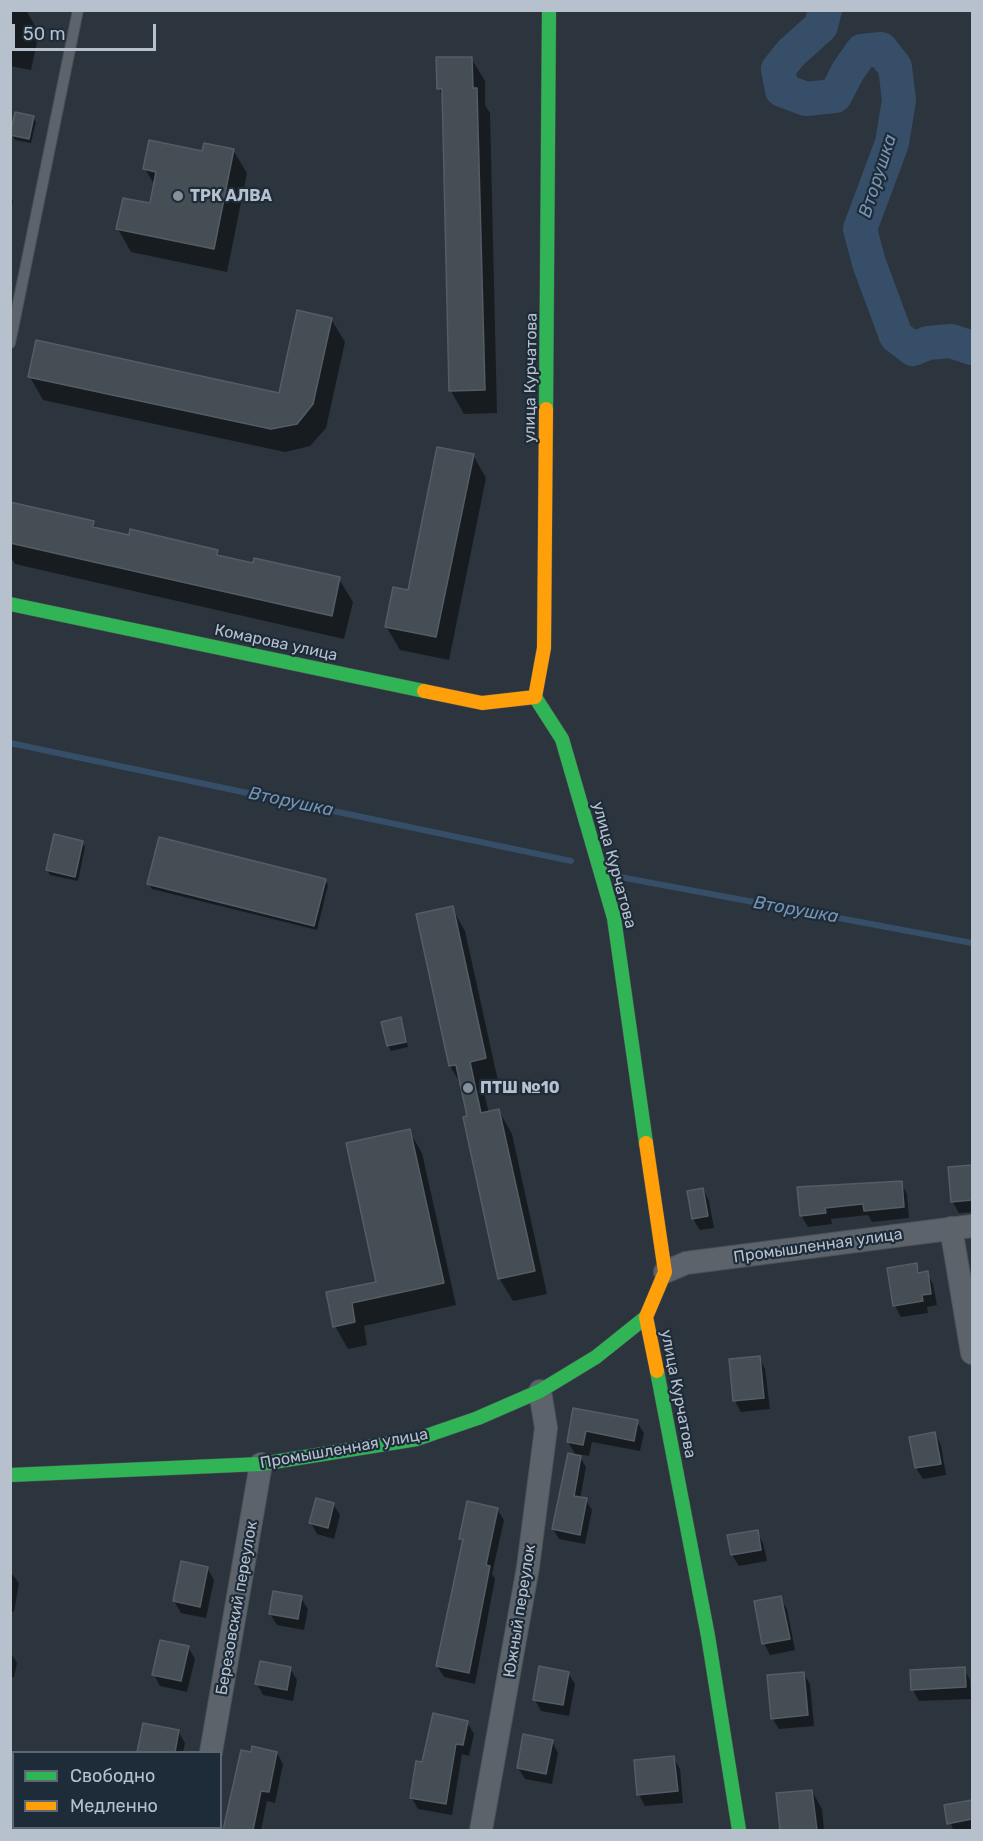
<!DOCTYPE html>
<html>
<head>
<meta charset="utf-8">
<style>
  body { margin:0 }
  #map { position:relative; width:983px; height:1841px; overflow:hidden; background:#2c353d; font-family:Rubik,sans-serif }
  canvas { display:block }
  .frame { position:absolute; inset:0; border:12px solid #b7c1cd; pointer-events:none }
  .legend { position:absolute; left:12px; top:1751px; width:210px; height:78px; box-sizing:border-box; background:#1e2b39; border:2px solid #5b6774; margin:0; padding:8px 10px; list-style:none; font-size:18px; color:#b7c1cd }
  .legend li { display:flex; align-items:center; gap:12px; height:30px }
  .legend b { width:30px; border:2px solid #5b6774 }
  .scale { position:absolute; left:12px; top:24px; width:144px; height:27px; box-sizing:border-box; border:3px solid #b7c1cd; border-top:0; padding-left:8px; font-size:18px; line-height:21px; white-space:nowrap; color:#b7c1cd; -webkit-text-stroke:4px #1e2b39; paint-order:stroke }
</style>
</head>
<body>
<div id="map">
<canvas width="983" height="1841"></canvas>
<div class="frame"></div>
<ul class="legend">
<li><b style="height:8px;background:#30b455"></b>Свободно</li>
<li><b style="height:8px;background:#ff9f0a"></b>Медленно</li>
</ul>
<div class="scale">50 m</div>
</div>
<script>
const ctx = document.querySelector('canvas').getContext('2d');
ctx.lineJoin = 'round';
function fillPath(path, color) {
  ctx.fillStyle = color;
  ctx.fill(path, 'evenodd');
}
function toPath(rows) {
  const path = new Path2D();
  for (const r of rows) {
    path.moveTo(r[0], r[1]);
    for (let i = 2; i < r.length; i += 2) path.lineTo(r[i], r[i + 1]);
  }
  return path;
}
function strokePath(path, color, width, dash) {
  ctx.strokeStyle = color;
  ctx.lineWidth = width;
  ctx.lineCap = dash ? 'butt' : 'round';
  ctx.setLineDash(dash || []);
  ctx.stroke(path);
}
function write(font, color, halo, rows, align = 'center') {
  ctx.font = font + ' Rubik,sans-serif';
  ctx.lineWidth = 4.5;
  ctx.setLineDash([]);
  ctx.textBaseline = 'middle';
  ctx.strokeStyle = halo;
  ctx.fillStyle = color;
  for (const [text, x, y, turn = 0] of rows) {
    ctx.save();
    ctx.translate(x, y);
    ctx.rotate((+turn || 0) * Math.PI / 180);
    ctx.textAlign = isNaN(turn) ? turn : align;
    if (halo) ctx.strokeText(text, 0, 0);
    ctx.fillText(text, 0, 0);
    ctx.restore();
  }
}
fillPath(toPath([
  [10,10,26,10,39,33,31,70,10,66],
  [471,58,485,81,485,105,490,113,497,413,464,414,451,391,443,97,439,89,438,59],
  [33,117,36,122,31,143,15,140,12,135],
  [233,150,247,173,227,272,131,252,118,229,151,205,155,186,145,169,203,153],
  [10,196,13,201,10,214],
  [331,319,345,342,326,428,310,446,285,452,43,400,30,377,281,395],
  [473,455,486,478,449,660,400,650,386,626,409,592],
  [10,504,93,523,97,529,130,537,217,551,221,557,339,579,353,602,344,639,15,564,10,556],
  [82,842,85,847,78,881,50,875,47,870],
  [325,880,328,885,317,930,152,889,149,884],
  [452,908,465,931,498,1081,482,1085,489,1113,499,1111,512,1134,547,1294,513,1301,499,1278,462,1086,450,1066,417,916],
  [400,1019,408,1047,391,1051,388,1046],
  [409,1131,422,1153,456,1305,364,1326,367,1345,348,1349,335,1326,328,1293,378,1283],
  [972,1167,972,1212,959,1213,952,1201,949,1169],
  [901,1183,907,1194,909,1218,872,1222,868,1215,831,1219,832,1224,808,1227,801,1215,798,1188],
  [703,1189,709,1201,714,1228,700,1230,693,1219,689,1192],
  [916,1265,921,1274,927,1273,933,1284,937,1305,927,1307,928,1313,901,1317,895,1306],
  [759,1357,765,1369,770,1409,741,1412,735,1401],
  [574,1410,637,1422,644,1433,640,1451,592,1442,589,1456,578,1454,586,1467,580,1499,586,1500,592,1510,585,1544,559,1539,553,1529,577,1457,568,1442],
  [935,1434,941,1445,946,1475,923,1479,916,1468,911,1438],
  [333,1504,340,1515,334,1539,317,1534,311,1523],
  [497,1509,504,1520,492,1574,495,1579,475,1684,444,1677,437,1666,464,1543,461,1538],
  [757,1532,763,1543,767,1561,739,1566,732,1555,729,1537],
  [207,1568,214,1580,206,1618,181,1613,174,1601],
  [10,1571,19,1583,14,1612,10,1611],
  [301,1598,308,1609,304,1630,277,1625,270,1614],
  [780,1598,787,1609,795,1650,770,1655,764,1643],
  [188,1647,195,1659,187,1692,160,1686,154,1675],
  [10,1651,17,1663,14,1677,10,1677],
  [290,1668,297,1680,293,1701,263,1695,257,1684],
  [964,1669,970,1680,971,1699,919,1701,913,1690],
  [568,1673,575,1684,569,1716,541,1711,535,1700],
  [803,1673,810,1684,814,1726,779,1729,772,1718],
  [467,1722,474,1734,469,1756,462,1754,452,1815,418,1809,411,1797,423,1764],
  [178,1731,185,1743,183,1752,139,1751],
  [552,1741,558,1753,552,1784,525,1779,518,1768],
  [242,1752,277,1753,283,1764,275,1803,267,1801,261,1830,224,1830],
  [673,1757,680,1769,683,1803,645,1806,639,1795,635,1761],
  [812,1791,822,1809,824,1830,781,1830,778,1795],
  [972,1801,972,1830,953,1830,946,1806],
  [134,1828,169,1828,168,1830,133,1830]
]), '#0007');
strokePath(toPath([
  [10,743,571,861],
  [620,877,972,943]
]), '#374e68', 6);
strokePath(toPath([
  [825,10,821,26,791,53,778,69,782,90,806,99,835,96,848,71,862,51,881,49,895,67,899,100,892,143,860,229,869,263,896,336,913,349,928,343,951,341,972,348]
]), '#374e68', 34);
const building = toPath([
  [436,57,472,57,473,88,477,88,485,390,449,391,442,89,437,89,436,57],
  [15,112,34,116,29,139,10,135,15,112],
  [149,140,202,151,204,143,234,149,214,249,116,229,123,198,150,203,156,172,143,169,149,140],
  [297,310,332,318,313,404,297,424,271,429,28,377,36,340,279,393,297,310],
  [437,447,474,454,436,637,385,627,393,587,408,590,437,447],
  [10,502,94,521,93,527,129,535,130,529,218,550,217,555,253,563,254,558,340,577,332,616,10,543,10,502],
  [54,834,83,841,75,877,46,870,54,834],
  [159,837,326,879,314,926,147,884,159,837],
  [453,906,486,1058,470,1062,481,1113,499,1109,535,1271,498,1279,463,1117,467,1116,456,1065,449,1066,416,914,453,906],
  [401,1017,406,1042,387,1046,381,1022,401,1017],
  [410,1129,444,1283,352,1303,355,1322,333,1327,326,1292,376,1282,346,1143,410,1129],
  [972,1165,972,1200,951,1202,948,1167,972,1165],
  [902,1181,904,1207,864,1211,863,1204,825,1208,826,1213,800,1216,797,1187,902,1181],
  [703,1188,708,1216,692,1219,687,1191,703,1188],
  [917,1263,918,1273,928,1271,931,1294,922,1295,923,1301,893,1306,887,1268,917,1263],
  [760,1356,764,1398,733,1401,729,1359,760,1356],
  [573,1408,638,1420,634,1441,586,1431,583,1445,567,1442,573,1408],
  [935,1432,941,1464,915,1468,909,1437,935,1432],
  [568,1453,581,1456,574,1496,587,1498,580,1535,552,1529,568,1453],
  [316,1498,334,1503,328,1528,309,1523,316,1498],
  [467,1501,498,1508,486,1565,490,1566,469,1673,436,1666,463,1539,459,1539,467,1501],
  [758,1530,761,1550,731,1555,727,1535,758,1530],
  [181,1561,208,1567,200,1607,173,1601,181,1561],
  [273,1591,302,1596,298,1619,269,1614,273,1591],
  [781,1596,790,1639,762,1644,754,1601,781,1596],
  [160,1640,189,1646,181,1681,152,1675,160,1640],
  [260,1661,291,1667,287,1690,255,1684,260,1661],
  [539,1666,569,1672,563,1705,533,1700,539,1666],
  [965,1667,966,1687,911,1690,910,1670,965,1667],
  [804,1672,808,1715,771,1719,767,1675,804,1672],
  [433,1713,468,1721,463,1745,456,1744,446,1804,410,1798,416,1761,422,1762,433,1713],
  [143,1723,179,1730,175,1752,137,1752,143,1723],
  [523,1734,553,1740,546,1774,517,1768,523,1734],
  [252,1746,277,1752,269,1792,261,1791,253,1830,223,1830,241,1750,251,1752,252,1746],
  [674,1756,678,1791,637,1795,634,1760,674,1756],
  [812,1790,817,1830,780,1830,776,1793,812,1790],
  [972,1800,972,1819,947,1824,944,1805,972,1800]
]);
fillPath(building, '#464e55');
strokePath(building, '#545c64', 1.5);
const lane = toPath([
  [10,343,78,10]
]);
const street = toPath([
  [951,1228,972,1353],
  [665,1272,686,1263,972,1226],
  [211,1752,261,1464],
  [196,1830,197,1828],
  [481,1830,528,1567,546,1428,540,1391]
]);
const fast = toPath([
  [546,409,549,10],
  [10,604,424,691],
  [535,697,562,739,614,918,646,1143],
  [657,1371,708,1636,739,1830],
  [10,1475,261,1464,417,1439,478,1418,540,1391,596,1357,646,1317]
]);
const slow = toPath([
  [424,691,482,703,535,697],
  [535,697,544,648,546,409],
  [646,1143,665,1272,646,1317,657,1371]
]);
strokePath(lane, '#4b5157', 12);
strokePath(street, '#4b5157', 24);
strokePath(fast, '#4b5157', 15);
strokePath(slow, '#4b5157', 15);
strokePath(lane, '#5d636b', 10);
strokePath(street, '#5d636b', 22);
strokePath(fast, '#30b455', 14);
strokePath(slow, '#ff9f0a', 14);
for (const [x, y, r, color] of [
  [178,196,6,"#86909b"],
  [468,1088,6,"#86909b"]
]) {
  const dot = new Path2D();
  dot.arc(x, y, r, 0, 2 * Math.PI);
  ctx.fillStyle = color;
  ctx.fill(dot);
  strokePath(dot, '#1e2b39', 2);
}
write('bold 16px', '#b7c1cd', '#1e2b39', [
  ["ТРК АЛВА",190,196],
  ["ПТШ №10",480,1088]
], 'left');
write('16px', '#b7c1cd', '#1e2b39', [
  ["улица Курчатова",531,378,-89],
  ["Комарова улица",276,643,12],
  ["улица Курчатова",614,865,75],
  ["Промышленная улица",818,1246,-8],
  ["улица Курчатова",678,1394,79],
  ["Промышленная улица",344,1449,-10],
  ["Березовский переулок",237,1608,-80],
  ["Южный переулок",520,1611,-81]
]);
write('italic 18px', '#7594b2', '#1e2b39', [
  ["Вторушка",878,176,-72],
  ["Вторушка",291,802,12],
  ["Вторушка",796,910,10]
]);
</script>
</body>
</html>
